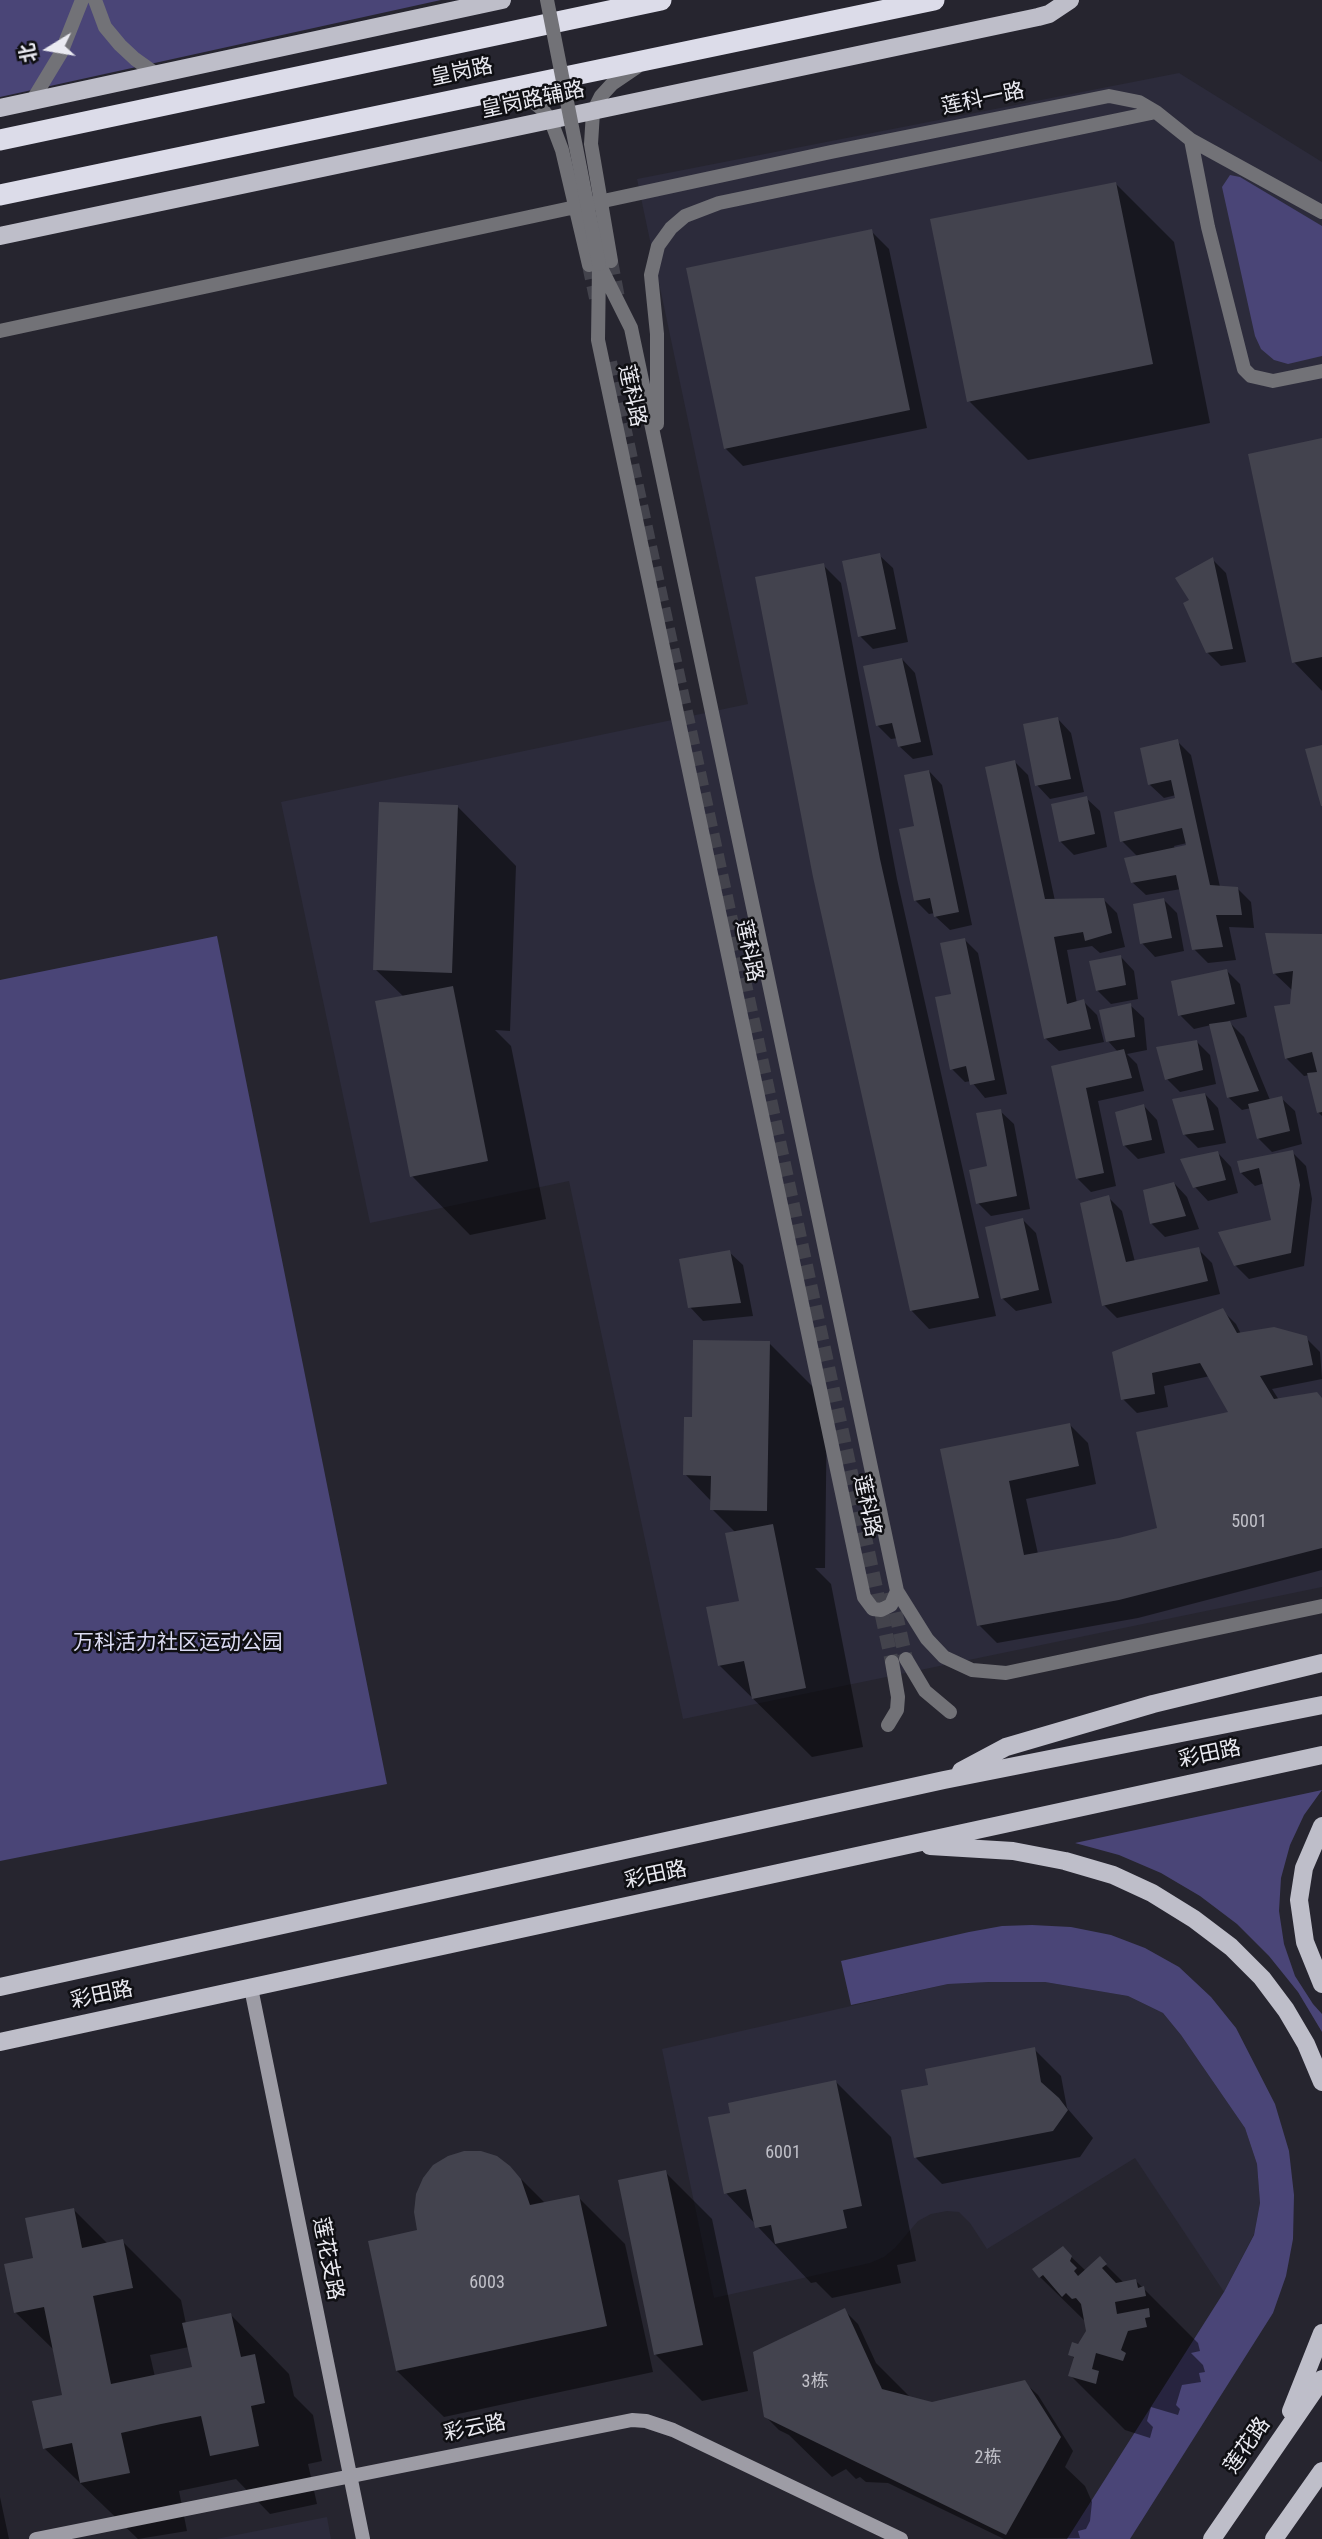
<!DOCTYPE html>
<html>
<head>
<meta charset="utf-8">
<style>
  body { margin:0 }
  #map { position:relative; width:1322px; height:2539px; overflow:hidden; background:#26252f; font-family:"Roboto Condensed","Noto Sans SC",sans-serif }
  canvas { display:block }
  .north { position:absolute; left:14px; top:14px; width:70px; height:70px; -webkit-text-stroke:5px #0f0f13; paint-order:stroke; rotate:259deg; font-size:19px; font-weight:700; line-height:28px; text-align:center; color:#eaeaf1 }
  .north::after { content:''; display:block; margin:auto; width:24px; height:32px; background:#eaeaf1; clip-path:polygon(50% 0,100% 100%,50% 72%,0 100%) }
</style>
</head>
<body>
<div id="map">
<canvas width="1322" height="2539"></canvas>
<div class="north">北</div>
</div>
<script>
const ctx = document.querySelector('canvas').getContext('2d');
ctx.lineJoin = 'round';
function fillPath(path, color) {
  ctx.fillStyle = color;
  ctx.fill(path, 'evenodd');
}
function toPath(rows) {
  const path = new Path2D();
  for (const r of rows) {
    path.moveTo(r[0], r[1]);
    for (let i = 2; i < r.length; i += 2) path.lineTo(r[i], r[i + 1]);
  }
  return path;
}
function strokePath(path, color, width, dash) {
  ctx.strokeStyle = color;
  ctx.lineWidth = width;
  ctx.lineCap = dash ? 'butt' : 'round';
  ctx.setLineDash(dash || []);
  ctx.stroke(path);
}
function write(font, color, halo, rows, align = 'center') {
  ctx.font = font + ' "Roboto Condensed","Noto Sans SC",sans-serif';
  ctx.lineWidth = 5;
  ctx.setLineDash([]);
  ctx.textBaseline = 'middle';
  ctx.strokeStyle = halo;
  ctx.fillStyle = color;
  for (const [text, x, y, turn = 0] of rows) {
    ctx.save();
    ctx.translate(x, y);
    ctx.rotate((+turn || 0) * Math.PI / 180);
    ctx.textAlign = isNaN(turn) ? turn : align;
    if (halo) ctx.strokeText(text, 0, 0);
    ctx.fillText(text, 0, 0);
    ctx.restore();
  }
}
fillPath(toPath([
  [1179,73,1322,162,1322,1587,683,1719,569,1181,370,1223,281,802,748,704,637,179],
  [989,1982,1045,1982,1128,1996,1163,2013,1181,2035,1245,2128,1257,2164,1260,2203,1254,2234,1224,2292,1135,2158,987,2249,970,2223,959,2212,947,2211,931,2214,918,2221,895,2248,884,2257,870,2263,714,2298,662,2049,948,1984],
  [327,2517,331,2539,216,2539]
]), '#2c2b3b');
fillPath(toPath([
  [0,0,441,0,0,97],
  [1230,175,1240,177,1322,226,1322,356,1288,364,1274,360,1261,349,1255,336,1222,187],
  [217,936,387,1784,0,1861,0,980],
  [1322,1790,1304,1815,1290,1845,1281,1878,1279,1911,1284,1944,1295,1976,1313,2004,1322,2014,1322,2032,1298,1992,1269,1956,1237,1924,1200,1896,1161,1873,1119,1855,1075,1843],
  [1032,1925,1071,1927,1111,1935,1145,1948,1179,1967,1211,1997,1236,2028,1275,2104,1289,2151,1294,2195,1293,2239,1286,2276,1273,2313,1130,2539,1067,2539,1224,2292,1254,2235,1260,2203,1257,2164,1245,2128,1181,2035,1163,2013,1128,1996,1045,1982,989,1982,948,1984,851,2005,841,1961,969,1932,1002,1926]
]), '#4a4577');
fillPath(toPath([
  [1115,183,1174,242,1210,423,1028,460,969,401],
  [871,231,889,249,927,428,743,466,725,448],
  [1322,440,1322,691,1294,662],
  [879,555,893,568,908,642,873,649,860,636],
  [1212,559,1226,573,1246,662,1221,666,1207,652,1192,600],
  [823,565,841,583,897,879,996,1316,929,1329,911,1310],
  [902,659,915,673,933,755,913,759,899,746,898,738,891,739,878,726],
  [1058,719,1071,733,1084,792,1050,799,1037,785],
  [1177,741,1191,755,1220,887,1237,888,1251,902,1254,928,1229,927,1236,960,1208,963,1194,949,1181,889,1146,895,1132,882,1138,857,1122,841,1177,799,1176,795,1164,798,1150,785],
  [1187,843,1188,846,1175,849,1174,846],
  [1015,762,1028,775,1055,901,1103,899,1117,913,1125,947,1100,953,1092,946,1067,950,1077,1003,1083,1001,1097,1015,1104,1042,1059,1051,1045,1038],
  [929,771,942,785,972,925,950,930,936,917,935,913,929,914,915,900,916,827],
  [1086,798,1100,811,1107,847,1074,855,1060,841],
  [458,807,516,866,510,1031,495,1030,511,1046,546,1219,470,1235,412,1176,404,997,375,969],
  [1164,900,1177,913,1184,951,1155,957,1142,943],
  [1322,935,1322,1116,1318,1112,1310,1075,1304,1076,1286,1058,1293,991,1274,973],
  [965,940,978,953,1007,1094,985,1098,971,1081,965,1082,952,1069,953,995],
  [1121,957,1134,971,1138,999,1111,1004,1097,990],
  [1227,971,1240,984,1247,1017,1228,1021,1244,1037,1270,1100,1281,1098,1295,1111,1302,1144,1272,1152,1258,1138,1251,1108,1242,1110,1228,1097,1211,1025,1194,1029,1180,1015],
  [1130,1005,1144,1018,1147,1050,1127,1054,1137,1064,1144,1091,1098,1101,1116,1186,1091,1192,1077,1178,1054,1067,1118,1052,1108,1041],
  [1197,1042,1210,1055,1216,1084,1180,1092,1167,1079],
  [1205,1094,1218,1108,1226,1143,1198,1148,1184,1134],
  [1144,1106,1157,1120,1165,1153,1138,1159,1124,1145],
  [1000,1111,1014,1124,1030,1209,991,1216,978,1203,989,1168],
  [1292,1152,1306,1166,1312,1199,1304,1266,1249,1279,1235,1265,1273,1221,1265,1183,1255,1186,1241,1173],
  [1218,1153,1231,1167,1238,1193,1208,1201,1195,1187],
  [1174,1183,1187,1197,1199,1229,1165,1237,1151,1223],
  [1108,1197,1122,1211,1135,1262,1198,1249,1212,1263,1220,1294,1117,1318,1104,1305],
  [1023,1220,1036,1233,1052,1303,1016,1311,1002,1298],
  [729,1252,743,1265,753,1316,703,1321,690,1307],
  [1222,1310,1236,1324,1241,1334,1306,1338,1320,1352,1322,1379,1272,1389,1279,1400,1322,1400,1322,1570,1138,1618,997,1643,979,1625,942,1450,1070,1425,1088,1443,1096,1484,1026,1499,1038,1554,1119,1540,1161,1529,1231,1413,1210,1376,1164,1386,1168,1407,1137,1413,1123,1399],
  [769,1343,827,1401,825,1568,815,1568,831,1584,863,1747,812,1757,719,1665,741,1602,736,1533,712,1509,712,1502,685,1474,694,1419],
  [1034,2049,1061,2076,1067,2108,1093,2138,1080,2157,942,2184,916,2158,930,2086],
  [836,2082,891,2137,916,2261,897,2265,901,2283,832,2298,816,2282,811,2283,726,2193,732,2114],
  [509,2167,546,2204,578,2197,625,2244,653,2372,444,2417,397,2371,419,2231],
  [665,2172,712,2219,748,2391,702,2401,655,2354],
  [74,2210,108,2244,122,2241,181,2300,186,2324,231,2315,289,2374,294,2396,313,2415,322,2461,308,2464,317,2504,270,2514,236,2479,179,2491,187,2531,138,2539,44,2448,64,2396,55,2351,15,2312,35,2259],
  [189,2347,194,2369,155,2377,150,2355],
  [1063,2249,1086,2271,1100,2259,1124,2283,1136,2281,1198,2343,1200,2351,1191,2353,1203,2365,1205,2372,1199,2373,1201,2382,1182,2385,1176,2405,1180,2409,1178,2415,1151,2407,1147,2421,1153,2427,1150,2438,1125,2430,1070,2375,1075,2359,1070,2354,1088,2332,1087,2323,1040,2277],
  [844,2310,858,2324,876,2363,911,2398,932,2404,1024,2382,1038,2395,1073,2451,1065,2467,1085,2486,1092,2502,1090,2521,1086,2529,1078,2531,1080,2538,1004,2539,888,2483,866,2482,860,2477,856,2479,846,2469,832,2477,789,2435,779,2430,765,2416],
  [0,2497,9,2539,0,2539]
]), '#0007');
fillPath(toPath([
  [1116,182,1153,364,967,402,930,219],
  [872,229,910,410,724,449,686,268],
  [1322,438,1322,657,1292,663,1248,454],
  [880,553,896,629,858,637,842,561],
  [1213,557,1233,649,1206,653,1183,603,1189,600,1175,578],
  [824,563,880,859,979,1298,910,1311,813,877,755,577],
  [902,658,921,742,898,747,892,723,876,726,863,666],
  [1058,717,1071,779,1035,786,1023,724],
  [1178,739,1210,885,1238,887,1242,915,1216,915,1223,947,1192,950,1176,875,1131,883,1124,858,1186,845,1182,828,1120,842,1114,812,1175,798,1171,780,1148,785,1140,748],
  [1322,745,1322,806,1321,806,1305,749],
  [1015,760,1045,899,1104,898,1112,933,1085,941,1083,932,1054,937,1067,1004,1084,999,1091,1029,1044,1039,985,767],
  [929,770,959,912,934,917,930,898,914,901,899,829,914,826,904,775],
  [1087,796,1095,834,1059,842,1051,804],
  [379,802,458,805,452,973,373,970],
  [1164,898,1172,938,1140,944,1133,904],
  [1265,933,1322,934,1322,1112,1317,1113,1307,1073,1317,1072,1312,1052,1285,1059,1274,1006,1290,1004,1293,971,1273,974],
  [965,938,995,1080,970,1085,966,1066,950,1070,935,997,951,994,940,943],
  [1121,955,1126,985,1096,991,1089,961],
  [1227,969,1235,1004,1178,1016,1171,981],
  [453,986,488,1161,410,1177,375,1001],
  [1131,1003,1135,1037,1106,1042,1099,1010],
  [1230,1021,1259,1091,1227,1098,1209,1024],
  [1197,1040,1203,1070,1165,1080,1156,1047],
  [1124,1049,1132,1078,1086,1088,1104,1173,1076,1179,1051,1066],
  [1205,1093,1214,1130,1183,1135,1172,1099],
  [1282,1096,1290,1131,1257,1139,1248,1104],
  [1144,1104,1152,1140,1123,1146,1115,1112],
  [1001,1109,1017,1196,976,1204,969,1170,987,1166,976,1113],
  [1293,1150,1300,1185,1291,1253,1234,1266,1218,1232,1271,1220,1259,1168,1240,1173,1237,1161],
  [1218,1151,1226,1180,1193,1188,1180,1159],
  [1174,1182,1186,1216,1150,1224,1143,1190],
  [1109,1195,1126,1262,1199,1247,1208,1281,1102,1306,1080,1203],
  [1023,1218,1039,1290,1001,1299,985,1227],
  [730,1250,741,1303,688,1308,679,1259],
  [1223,1308,1237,1333,1274,1327,1307,1336,1313,1365,1260,1376,1274,1399,1317,1392,1322,1398,1322,1548,1119,1600,977,1626,940,1449,1070,1423,1079,1466,1009,1481,1024,1555,1119,1538,1157,1528,1136,1432,1228,1412,1200,1363,1152,1373,1155,1394,1121,1400,1112,1352],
  [693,1340,770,1341,767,1511,710,1510,711,1476,683,1475,684,1417,692,1417],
  [773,1524,806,1688,752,1699,744,1661,718,1666,706,1607,739,1601,725,1533],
  [1035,2047,1041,2082,1059,2098,1068,2110,1053,2131,914,2158,901,2090,928,2085,925,2069],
  [836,2080,862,2206,843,2210,847,2228,775,2244,771,2225,755,2228,746,2189,724,2194,708,2117,730,2113,728,2103],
  [464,2151,481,2151,497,2156,510,2166,521,2179,530,2205,579,2195,607,2326,396,2371,368,2241,417,2230,414,2212,416,2194,423,2178,433,2165,448,2156],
  [666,2170,703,2345,654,2355,618,2180],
  [74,2208,82,2248,123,2239,133,2288,93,2296,111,2384,192,2367,182,2323,231,2313,241,2357,255,2354,265,2403,251,2406,259,2446,210,2456,201,2416,161,2424,121,2433,130,2473,80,2483,72,2443,43,2449,32,2401,62,2395,44,2307,14,2313,4,2264,33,2258,25,2218],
  [1063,2246,1072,2256,1070,2261,1077,2268,1074,2271,1078,2276,1100,2256,1107,2264,1102,2268,1116,2283,1136,2279,1138,2288,1144,2286,1146,2296,1115,2302,1117,2314,1149,2308,1150,2317,1145,2318,1147,2327,1128,2331,1121,2350,1126,2353,1123,2361,1096,2353,1092,2369,1099,2371,1096,2384,1068,2376,1074,2357,1068,2355,1072,2342,1078,2344,1086,2331,1081,2304,1076,2298,1072,2299,1066,2293,1062,2297,1043,2275,1039,2278,1032,2269],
  [845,2308,882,2389,932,2402,1025,2380,1061,2437,1006,2535,764,2417,753,2352]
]), '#43434e');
strokePath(toPath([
  [611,261,618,298],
  [589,265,596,298],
  [610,362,892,1662],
  [891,1592,906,1659]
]), '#43434c', 14, [14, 7]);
strokePath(toPath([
  [95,0,105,27,120,45,135,59,156,74],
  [505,95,517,94,532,101,542,109,551,121,562,150,589,265],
  [32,101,61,53,82,0],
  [1191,140,1208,227,1244,369,1251,376,1273,381,1322,371],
  [611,261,591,144,593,112,601,96,612,84,637,67],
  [599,264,631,328,897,1591,927,1639,944,1657,972,1670,1006,1673,1322,1606],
  [599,266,598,340,864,1597,873,1609,881,1610,891,1605,897,1591],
  [0,331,831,152,1109,96,1139,102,1156,112,1191,140,1322,212],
  [657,424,657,334,651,275,658,246,671,228,685,216,719,203,1156,112],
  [906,1659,925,1691,950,1712],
  [888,1725,897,1710,898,1697,892,1662]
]), '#727277', 14);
strokePath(toPath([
  [251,1988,363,2539],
  [36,2539,632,2420,646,2421,673,2430,901,2539]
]), '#9d9ca5', 14);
strokePath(toPath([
  [0,108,502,0],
  [0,236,1038,17,1049,14,1070,0],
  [961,1771,1006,1747,1153,1704,1322,1663],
  [1322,1826,1304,1868,1299,1900,1305,1942,1322,1984],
  [930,1846,1013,1851,1065,1861,1113,1875,1152,1893,1194,1919,1231,1947,1262,1978,1286,2010,1306,2044,1322,2082],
  [0,1987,944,1780,1322,1705],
  [0,2042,1322,1755],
  [1291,2411,1322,2333],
  [1212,2539,1322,2379],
  [1274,2539,1322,2471]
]), '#bebec9', 18);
strokePath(toPath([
  [0,140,661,0],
  [0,195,934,0]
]), '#dcdce9', 21);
strokePath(toPath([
  [547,0,599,264]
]), '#727277', 14);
write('18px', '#c0c0c8', null, [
  ["5001",1249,1522],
  ["6001",783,2153],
  ["6003",487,2283],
  ["3栋",815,2382],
  ["2栋",988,2458]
]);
write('21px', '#eaeaf1', '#0f0f13', [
  ["皇岗路",462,73,-12],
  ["莲科一路",983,100,-12],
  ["皇岗路辅路",533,101,-12],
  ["莲科路",631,396,78],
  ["莲科路",748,951,78],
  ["莲科路",866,1506,78],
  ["彩田路",1210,1755,-12],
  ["彩田路",656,1876,-12],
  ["彩田路",102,1996,-12],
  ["莲花支路",327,2259,79],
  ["彩云路",475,2429,-11],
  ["莲花路",1248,2446,-55]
]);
write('21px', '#dcdcf3', '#0f0f13', [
  ["万科活力社区运动公园",178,1644]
]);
</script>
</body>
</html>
